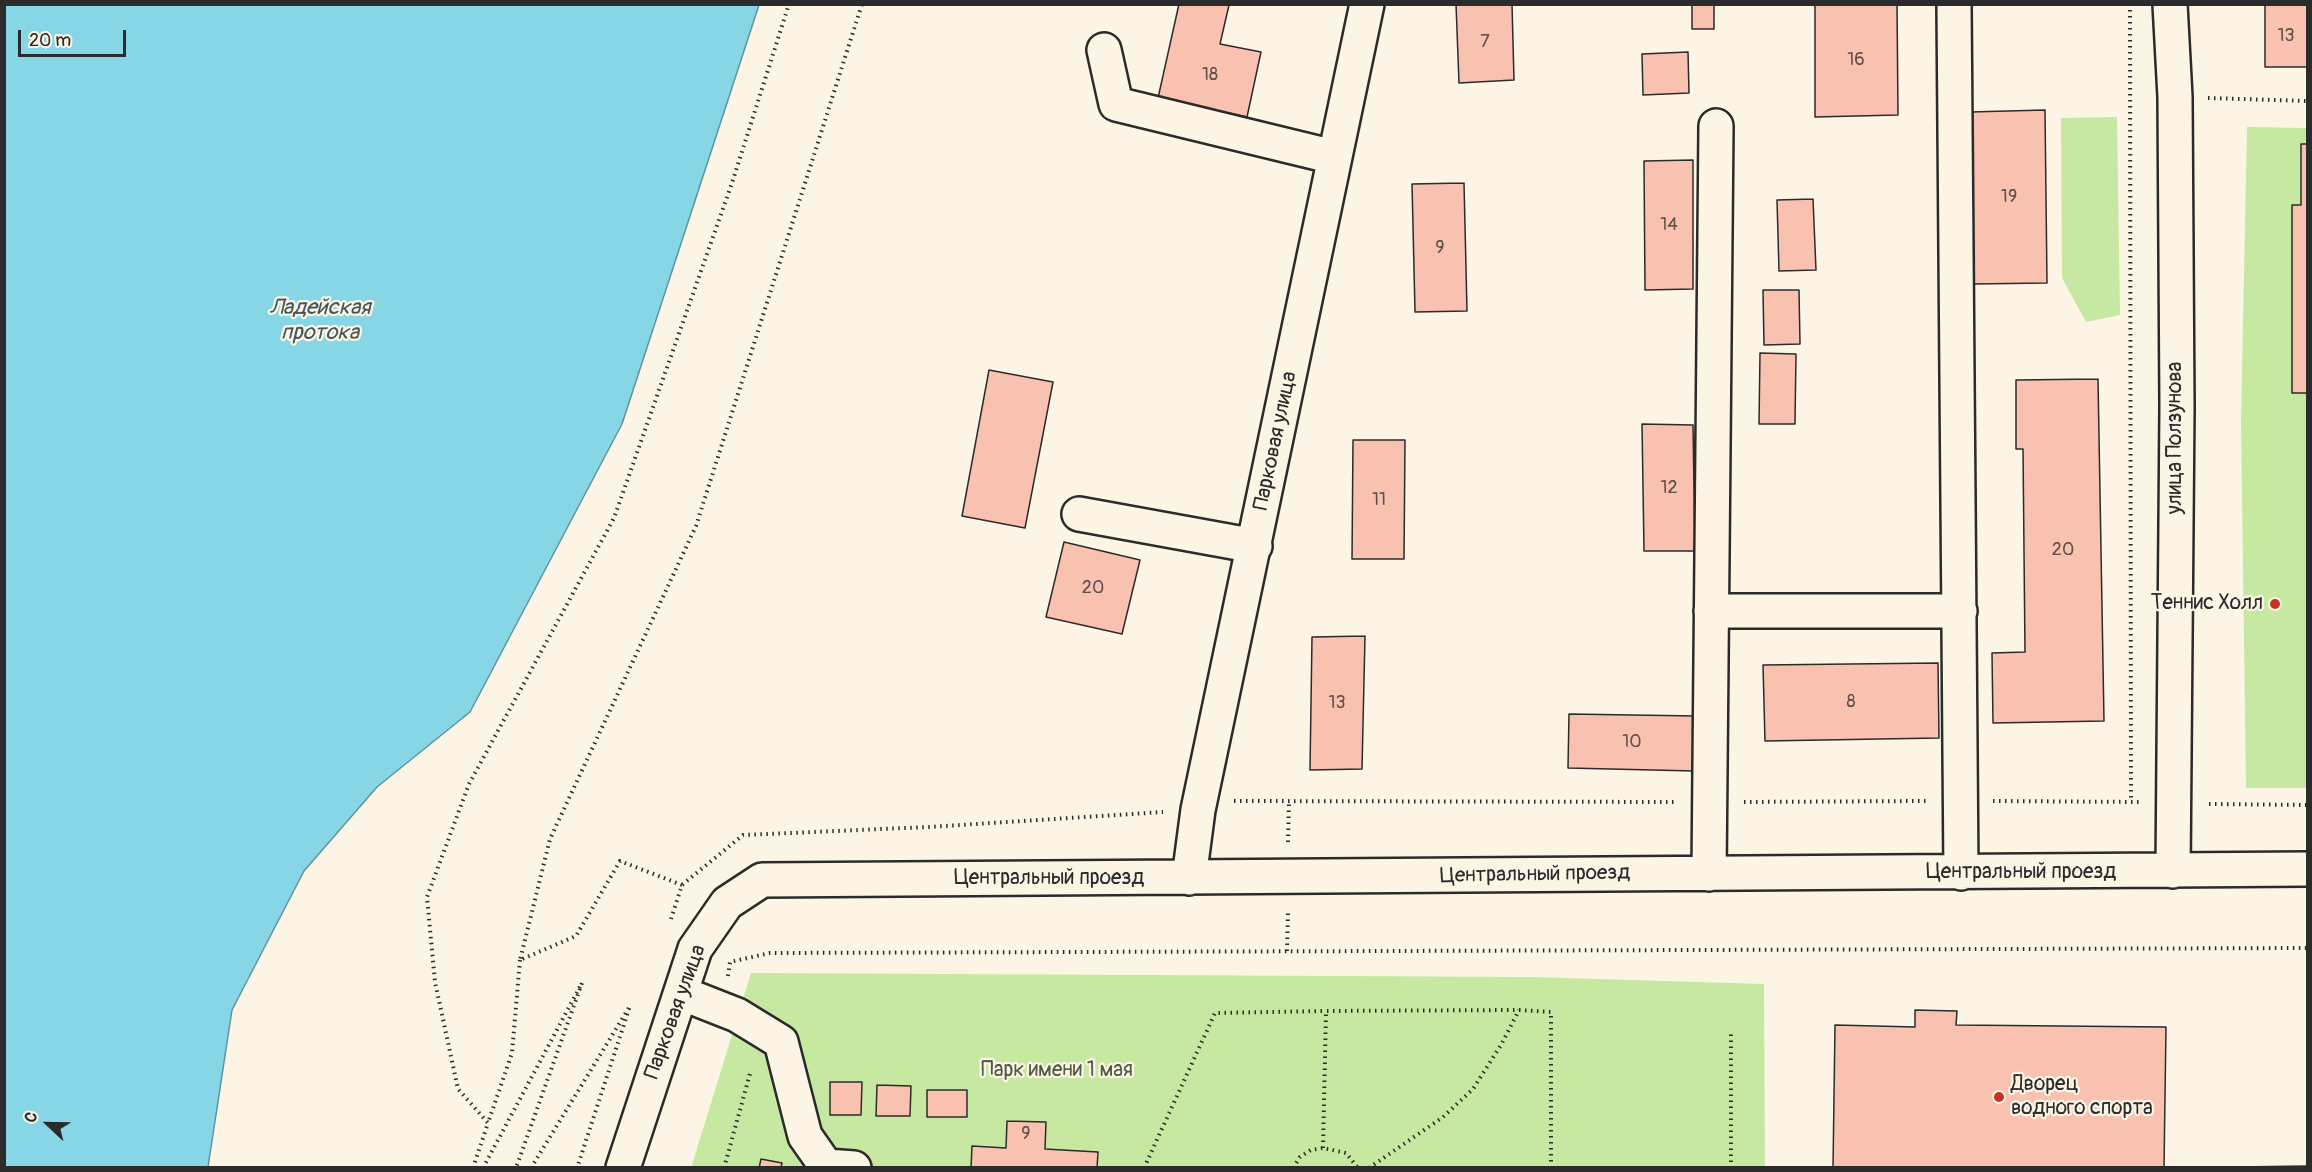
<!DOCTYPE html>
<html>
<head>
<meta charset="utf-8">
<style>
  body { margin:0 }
  #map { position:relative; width:2312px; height:1172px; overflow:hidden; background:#fcf5e5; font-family:Pangolin,sans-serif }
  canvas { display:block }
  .frame { position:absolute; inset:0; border:6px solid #2b2b2b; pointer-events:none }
  .north { position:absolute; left:18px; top:1094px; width:60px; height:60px; -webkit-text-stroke:4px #fcf5e5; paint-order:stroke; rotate:292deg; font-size:16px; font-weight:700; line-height:24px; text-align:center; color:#2b2b2b }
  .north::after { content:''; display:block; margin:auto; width:21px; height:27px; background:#2b2b2b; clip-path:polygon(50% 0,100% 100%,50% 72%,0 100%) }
  .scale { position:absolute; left:18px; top:30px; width:108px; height:27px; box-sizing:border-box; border:3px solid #2b2b2b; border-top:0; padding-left:8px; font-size:18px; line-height:21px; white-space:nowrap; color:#2b2b2b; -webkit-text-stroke:4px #fcf5e5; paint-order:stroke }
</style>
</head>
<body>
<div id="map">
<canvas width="2312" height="1172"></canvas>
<div class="frame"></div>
<div class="north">С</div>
<div class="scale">20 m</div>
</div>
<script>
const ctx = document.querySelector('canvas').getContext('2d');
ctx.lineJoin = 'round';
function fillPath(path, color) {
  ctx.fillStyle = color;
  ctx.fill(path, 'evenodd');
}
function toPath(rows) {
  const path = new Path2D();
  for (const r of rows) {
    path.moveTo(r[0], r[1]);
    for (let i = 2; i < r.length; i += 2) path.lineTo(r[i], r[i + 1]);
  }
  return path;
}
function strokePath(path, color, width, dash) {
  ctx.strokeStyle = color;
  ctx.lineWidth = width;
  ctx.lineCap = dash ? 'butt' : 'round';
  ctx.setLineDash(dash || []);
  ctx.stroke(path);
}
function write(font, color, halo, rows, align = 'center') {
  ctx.font = font + ' Pangolin,sans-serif';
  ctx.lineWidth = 4.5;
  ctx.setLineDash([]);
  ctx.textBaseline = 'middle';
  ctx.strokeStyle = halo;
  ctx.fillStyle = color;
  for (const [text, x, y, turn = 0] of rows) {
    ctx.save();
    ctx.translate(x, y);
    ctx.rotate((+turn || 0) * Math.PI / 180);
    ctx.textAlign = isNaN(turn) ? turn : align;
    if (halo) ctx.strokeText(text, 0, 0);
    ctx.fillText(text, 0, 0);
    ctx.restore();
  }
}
fillPath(toPath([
  [2117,117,2120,315,2086,322,2062,278,2061,118],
  [2247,127,2307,128,2307,788,2246,788,2241,421],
  [751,973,1531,977,1764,984,1765,1167,691,1168]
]), '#c7e8a1');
const water = toPath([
  [5,4,759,5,622,424,470,712,377,787,304,871,232,1010,208,1167,5,1167,5,4]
]);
fillPath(water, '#87d6e5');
strokePath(water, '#62929b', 1.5);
const building = toPath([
  [1179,4,1229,5,1220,44,1261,52,1247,117,1158,98,1179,4],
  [1456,4,1512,4,1514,80,1459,83,1456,4],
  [1692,4,1714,4,1714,29,1692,29,1692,4],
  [1815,4,1897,4,1898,115,1815,117,1815,4],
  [2265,4,2308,4,2308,67,2265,67,2265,4],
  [1688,52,1689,93,1643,95,1642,54,1688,52],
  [2045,110,2047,283,1973,284,1970,112,2045,110],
  [2301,144,2308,144,2308,393,2292,393,2292,205,2301,205,2301,144],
  [1693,160,1693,289,1645,290,1644,161,1693,160],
  [1464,183,1467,311,1415,312,1412,184,1464,183],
  [1813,199,1816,270,1779,271,1777,200,1813,199],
  [1763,290,1799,290,1800,344,1764,345,1763,290],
  [1760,353,1796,354,1795,424,1759,424,1760,353],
  [989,370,1053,382,1025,528,962,516,989,370],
  [2098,379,2104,721,1993,723,1992,653,2025,652,2023,449,2016,449,2016,380,2098,379],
  [1642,424,1693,425,1695,551,1644,551,1642,424],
  [1353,440,1405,440,1404,559,1352,559,1353,440],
  [1064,542,1140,560,1122,634,1046,617,1064,542],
  [1365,636,1362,769,1310,770,1312,637,1365,636],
  [1938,663,1939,738,1765,741,1763,665,1938,663],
  [1569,714,1696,716,1695,771,1568,768,1569,714],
  [1915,1010,1957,1011,1956,1025,2166,1027,2164,1168,1833,1168,1835,1025,1915,1027,1915,1010],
  [830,1082,862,1082,861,1115,830,1115,830,1082],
  [877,1085,911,1086,910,1116,876,1116,877,1085],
  [927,1090,967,1090,967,1117,927,1117,927,1090],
  [1007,1121,1046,1122,1045,1149,1098,1152,1097,1168,971,1168,972,1146,1006,1148,1007,1121],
  [761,1159,782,1163,781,1168,759,1168,761,1159],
  [2308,1166,2308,1168,2236,1168,2236,1167,2308,1166]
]);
fillPath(building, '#f9c1af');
strokePath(building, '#2b2b2b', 1.5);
const minor = toPath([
  [1954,4,1961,873],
  [2170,4,2175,97,2177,407,2173,871],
  [1104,50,1116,104,1334,157],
  [1079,514,1255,546],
  [1711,611,1960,611],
  [1709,874,1716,126],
  [1189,878,1198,810,1367,4],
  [681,993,737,1015,781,1042,805,1136,826,1166,854,1168],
  [623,1168,695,949,727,903,762,880,2308,869]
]);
strokePath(minor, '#2b2b2b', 38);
strokePath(toPath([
  [2130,4,2131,802],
  [2208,98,2308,101],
  [1234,801,1674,802],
  [1993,801,2139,802],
  [1744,802,1926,801],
  [2209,804,2308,805],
  [1288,842,1289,801],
  [682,885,620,861,576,936,520,960,550,839,696,526,862,4],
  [671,919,682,885,743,835,929,827,1163,812],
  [1287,951,1288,910],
  [520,960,512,1053,488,1123,458,1089,435,982,427,897,469,784,614,518,732,183,789,4],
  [728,976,730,962,770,953,2308,948],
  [1323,1148,1326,1011,1519,1010,1551,1012,1551,1168],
  [473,1168,488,1123],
  [483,1168,582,983,516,1168],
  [531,1168,630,1006,577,1168],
  [724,1168,751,1070],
  [1144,1168,1215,1013,1326,1011],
  [1293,1168,1300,1157,1311,1150,1323,1148,1346,1153,1358,1168],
  [1369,1168,1443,1117,1473,1089,1501,1045,1519,1010],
  [1731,1168,1731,1030]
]), '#2b2b2b', 4, [1.5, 4.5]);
strokePath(minor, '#fcf5e5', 33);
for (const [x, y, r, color] of [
  [2275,604,6,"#c8321e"],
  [1999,1097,6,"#c8321e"]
]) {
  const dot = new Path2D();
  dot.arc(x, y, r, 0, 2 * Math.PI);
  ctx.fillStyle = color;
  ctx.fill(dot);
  strokePath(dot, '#fcf5e5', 2);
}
write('18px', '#5e504c', null, [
  ["13",2286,36],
  ["7",1485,42],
  ["16",1856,60],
  ["18",1210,75],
  ["19",2009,197],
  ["14",1669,225],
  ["9",1440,248],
  ["12",1669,488],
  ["11",1379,500],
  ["20",2063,550],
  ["20",1093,588],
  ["8",1851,702],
  ["13",1337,703],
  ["10",1632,742],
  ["9",1026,1134]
]);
write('21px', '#2b2b2b', '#fcf5e5', [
  ["улица Ползунова",2176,438,-90],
  ["Парковая улица",1276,441,-78],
  ["Центральный проезд",2021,873],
  ["Центральный проезд",1535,875,-1],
  ["Центральный проезд",1049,879],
  ["Парковая улица",676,1012,-70]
]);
write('21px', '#2b2b2b', '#fcf5e5', [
  ["Теннис Холл",2263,604],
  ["Дворец",2011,1085,"left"],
  ["водного спорта",2011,1109,"left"]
], 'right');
write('21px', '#525a48', '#fcf5e5', [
  ["Парк имени 1 мая",1057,1071]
]);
write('italic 22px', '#42565a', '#fcf5e5', [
  ["Ладейская",320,308],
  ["протока",320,333]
]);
</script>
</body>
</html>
